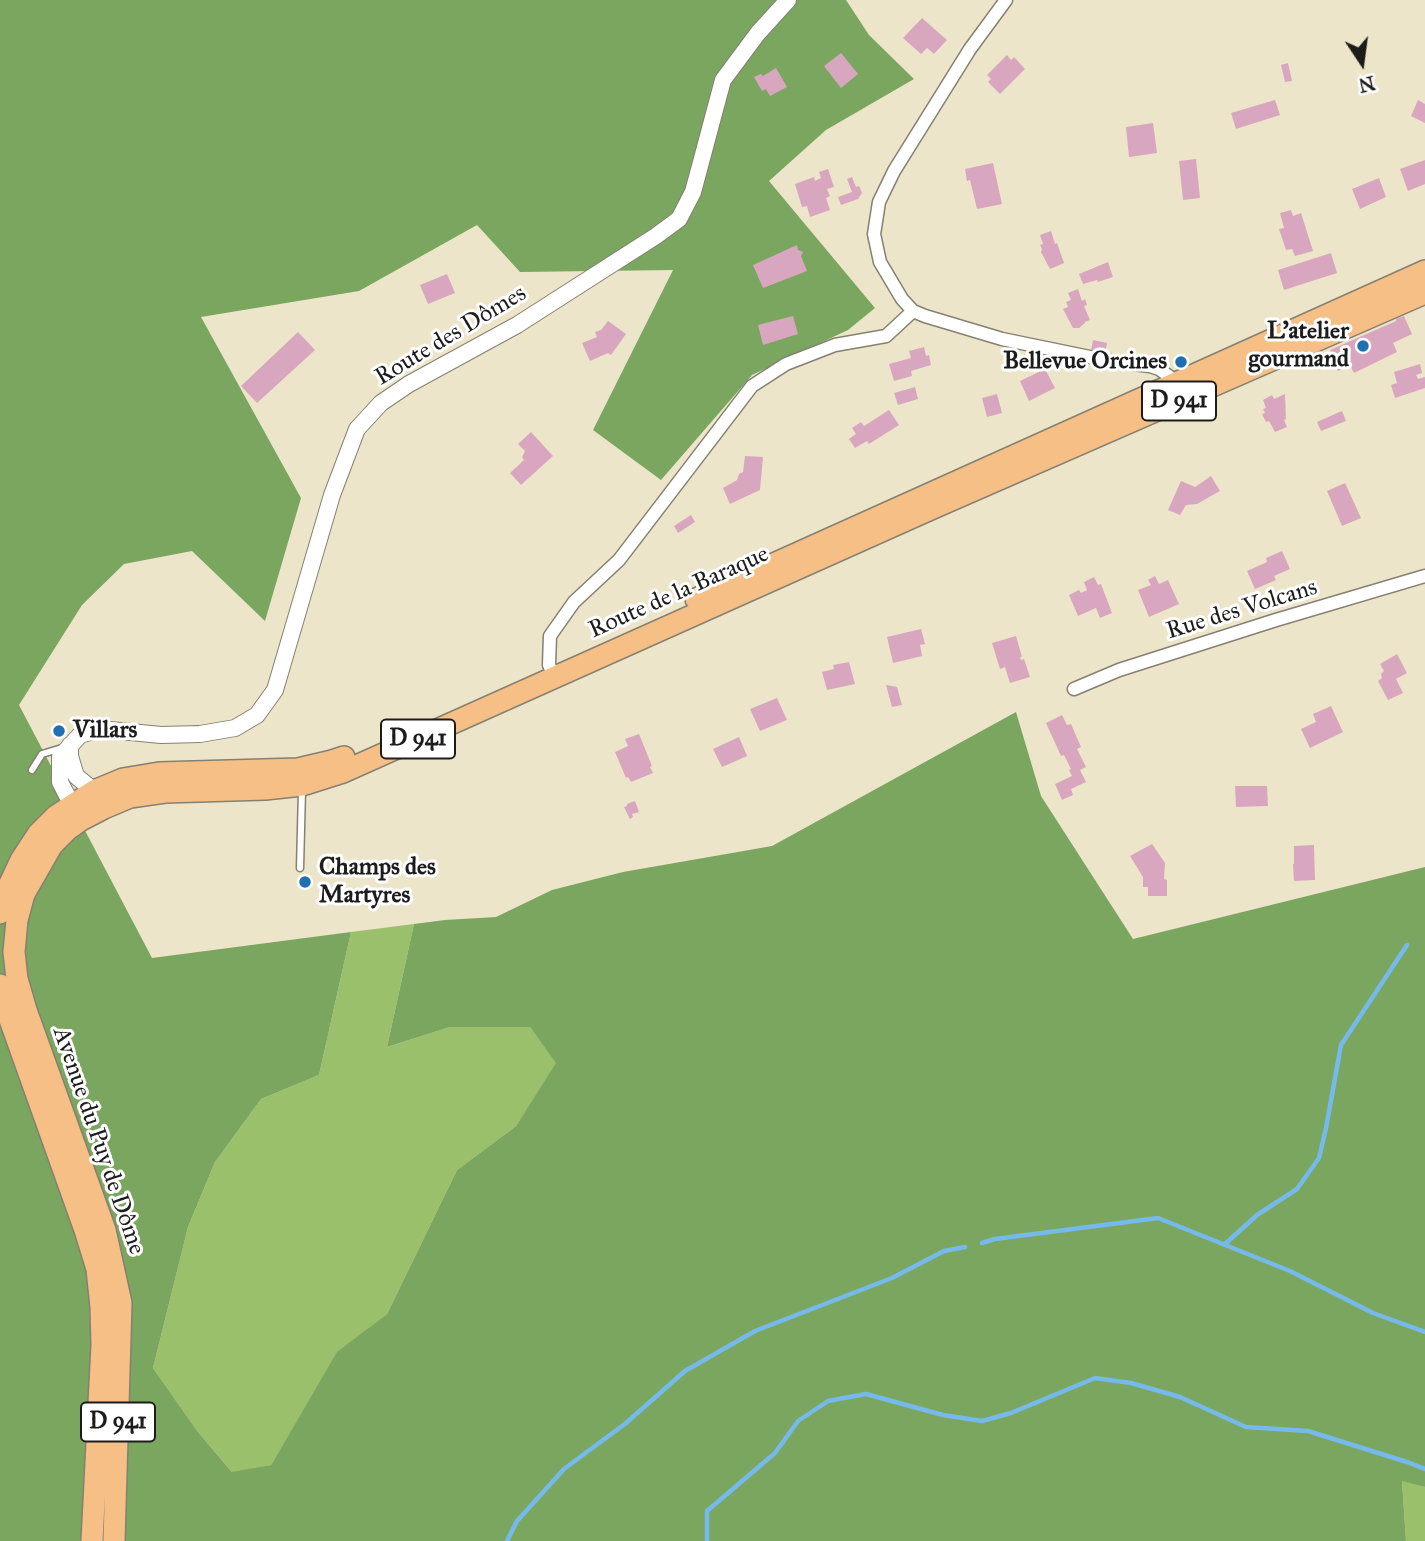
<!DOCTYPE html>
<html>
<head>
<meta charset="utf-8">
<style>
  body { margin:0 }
  #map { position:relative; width:1425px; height:1541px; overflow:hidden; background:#ede5c9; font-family:"IM FELL Great Primer",serif }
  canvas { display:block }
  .north { position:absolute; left:1327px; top:28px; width:70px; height:70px; -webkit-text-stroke:5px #fff; paint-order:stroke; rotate:167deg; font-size:19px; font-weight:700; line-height:28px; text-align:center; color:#1c1c1c }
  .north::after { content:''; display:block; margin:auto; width:24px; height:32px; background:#1c1c1c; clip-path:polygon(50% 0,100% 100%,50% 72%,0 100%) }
</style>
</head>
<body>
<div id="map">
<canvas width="1425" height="1541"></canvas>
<div class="north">N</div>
</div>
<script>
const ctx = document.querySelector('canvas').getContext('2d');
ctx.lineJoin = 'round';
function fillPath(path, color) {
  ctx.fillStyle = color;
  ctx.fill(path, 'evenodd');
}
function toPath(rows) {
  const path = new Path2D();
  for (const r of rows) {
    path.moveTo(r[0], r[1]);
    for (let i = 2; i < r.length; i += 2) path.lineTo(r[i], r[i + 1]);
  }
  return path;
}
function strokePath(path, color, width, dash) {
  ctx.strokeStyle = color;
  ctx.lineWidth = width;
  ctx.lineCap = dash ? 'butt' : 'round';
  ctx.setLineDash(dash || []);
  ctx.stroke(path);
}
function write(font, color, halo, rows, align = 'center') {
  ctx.font = font + ' "IM FELL Great Primer",serif';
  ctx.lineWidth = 6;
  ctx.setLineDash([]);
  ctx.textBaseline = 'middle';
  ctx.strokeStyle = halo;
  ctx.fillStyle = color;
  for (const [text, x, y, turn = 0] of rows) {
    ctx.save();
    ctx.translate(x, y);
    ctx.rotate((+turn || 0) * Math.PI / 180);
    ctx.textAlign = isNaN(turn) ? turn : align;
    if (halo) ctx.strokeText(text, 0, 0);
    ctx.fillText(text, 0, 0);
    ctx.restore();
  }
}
fillPath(toPath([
  [414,924,387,1047,450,1027,530,1027,557,1063,516,1126,457,1170,387,1314,337,1353,271,1465,233,1473,198,1432,153,1368,188,1227,215,1162,261,1099,319,1075,351,932],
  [1402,1480,1425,1487,1425,1541,1406,1541]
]), '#9ac06b');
fillPath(toPath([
  [0,0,846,0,869,35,914,79,826,130,769,181,875,308,848,330,752,375,661,480,593,430,673,270,520,272,477,225,359,291,201,317,301,498,265,621,192,551,124,564,82,605,19,705,152,958,351,932,319,1075,261,1099,215,1162,188,1227,153,1368,198,1432,232,1472,271,1465,337,1352,387,1314,457,1170,516,1126,556,1063,530,1027,450,1027,387,1047,414,924,445,920,496,917,552,890,623,872,772,846,1016,712,1041,796,1133,939,1425,867,1425,1487,1402,1481,1406,1541,0,1541]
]), '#7ba65f');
strokePath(toPath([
  [982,1243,995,1239,1158,1218,1290,1271,1373,1313,1425,1332],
  [1225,1244,1257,1215,1297,1189,1319,1158,1326,1128,1341,1045,1407,945],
  [507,1541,517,1521,564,1469,626,1423,685,1371,755,1331,892,1278,944,1251,965,1247],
  [707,1541,707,1511,775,1453,798,1421,828,1401,866,1394,943,1415,982,1421,1011,1413,1095,1378,1131,1383,1180,1397,1246,1427,1308,1431,1407,1462,1425,1469]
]), '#76baec', 4.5);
fillPath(toPath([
  [922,18,947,40,934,54,927,48,921,54,903,38],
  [841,53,858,74,841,88,824,66],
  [1007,55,1011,60,1014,57,1025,69,1000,94,988,82,991,79,987,75],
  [1288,63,1292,81,1285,82,1281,65],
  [776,68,787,87,770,96,766,89,762,91,754,77,761,74,763,76],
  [1275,100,1280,115,1236,129,1231,113],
  [1418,100,1425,104,1425,123,1411,116],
  [1153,123,1157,153,1129,157,1126,127],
  [1196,159,1200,198,1183,200,1179,161],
  [1425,160,1425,184,1408,191,1400,169],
  [993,163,1002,204,977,209,970,180,967,181,965,169],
  [828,169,834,187,827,189,830,196,826,198,830,210,810,217,807,206,802,207,795,184,814,177,815,181,821,178,819,172],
  [852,177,856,187,859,186,862,193,858,199,841,205,838,197,852,192,847,179],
  [1379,178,1386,197,1360,209,1352,189],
  [1291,210,1293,216,1301,213,1313,251,1295,256,1292,249,1286,250,1279,229,1284,228,1280,213],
  [1051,231,1055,244,1057,243,1064,263,1050,269,1041,252,1042,249,1040,245,1043,244,1040,235],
  [797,245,798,250,803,252,801,256,807,271,763,288,753,265],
  [1331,253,1337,273,1284,290,1278,270],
  [1108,262,1113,277,1098,282,1097,280,1083,284,1079,274],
  [447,274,455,293,428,304,420,285],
  [1078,289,1082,301,1085,299,1087,305,1084,306,1090,320,1085,322,1085,323,1079,328,1073,328,1063,309,1068,307,1066,302,1071,300,1068,293],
  [793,316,798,334,763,345,758,325],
  [1404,316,1412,334,1393,343,1397,352,1354,373,1350,365,1338,371,1330,350,1396,321,1396,319],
  [608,321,626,334,611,355,608,353,590,361,582,343,597,337,595,332,601,330],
  [298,332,315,350,257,403,241,386],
  [1093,340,1107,343,1105,354,1091,351],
  [924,347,926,356,929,355,931,365,911,371,912,376,894,381,889,364,911,358,909,351],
  [1420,364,1422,373,1416,375,1418,379,1425,377,1425,388,1395,398,1391,385,1397,383,1394,372],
  [1045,369,1055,388,1029,401,1020,381],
  [915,387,918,399,898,405,894,393],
  [997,394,1002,413,987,417,982,398],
  [1285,394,1286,419,1284,420,1287,427,1275,432,1269,421,1266,422,1262,414,1265,413,1263,409,1266,408,1263,400,1272,395,1274,399],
  [889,410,899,425,869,444,867,441,855,448,849,439,856,434,852,428,861,422,864,426],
  [1342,411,1346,421,1321,431,1317,422],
  [531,432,553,456,521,485,510,473,524,460,522,457,525,451,518,444],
  [745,456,763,457,760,490,730,504,723,488,737,480,739,474,743,472],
  [1211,476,1220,491,1197,504,1186,505,1180,515,1168,510,1181,481,1195,487],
  [1345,483,1361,518,1342,526,1327,491],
  [691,515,695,522,678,533,674,526],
  [1282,551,1290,569,1274,576,1276,580,1255,589,1247,571,1267,562,1266,558],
  [1155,576,1159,584,1168,580,1179,604,1149,617,1138,590,1151,585,1148,580],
  [1094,577,1098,585,1101,584,1112,613,1100,618,1096,608,1078,616,1069,595,1079,590,1081,593,1087,590,1084,582],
  [921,629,925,644,920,645,922,656,893,663,887,637],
  [1016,636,1022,657,1020,657,1021,660,1024,659,1030,677,1010,683,1005,667,1000,669,992,643],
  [1397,654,1407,673,1396,679,1403,693,1388,700,1378,681,1382,678,1381,674,1384,671,1380,664],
  [849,662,855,684,827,690,822,672,834,669,833,665],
  [886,685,897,687,902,705,892,707],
  [777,698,787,720,760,731,750,709],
  [1331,706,1343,732,1310,748,1301,729,1316,722,1313,714],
  [1062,715,1067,725,1071,724,1081,747,1077,749,1086,767,1080,770,1086,782,1071,789,1073,795,1062,800,1055,784,1072,776,1069,770,1071,769,1064,755,1061,756,1046,723],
  [639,734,652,766,650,767,653,773,631,782,628,777,626,778,615,752,628,746,625,739],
  [739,737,747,756,722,767,713,749],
  [1235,786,1267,786,1268,806,1236,807],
  [635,801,639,812,632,814,633,817,630,819,624,807,627,806,627,804],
  [1152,844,1165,863,1164,879,1167,880,1167,896,1148,896,1148,887,1143,887,1143,877,1130,856],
  [1314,845,1315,880,1294,881,1293,864,1294,864,1294,846]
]), '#d9a6c0');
const service = toPath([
  [32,770,42,754,62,748],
  [300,868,302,790]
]);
const minor = toPath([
  [1006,0,970,49,894,171,879,202,874,234,880,262,902,299,913,311,925,316,1002,339,1109,361,1150,366,1159,369,1177,382,1180,386],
  [555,678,549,665,550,636,574,602,619,560,752,386,786,364,835,345,886,336,913,311],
  [1074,689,1119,670,1276,620,1425,576]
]);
const tertiary = toPath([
  [70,745,70,756,76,776,94,791,89,797],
  [80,810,76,810,72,805,60,782,60,757,80,735,100,729,161,735,200,734,235,728,257,715,275,690,332,495,357,429,381,403,409,384,517,325,656,236,679,219,693,192,723,80,758,33,788,0]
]);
const primary = toPath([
  [696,599,1425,271],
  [0,913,5,894,21,860,38,834,56,816,94,791,123,779,159,773,298,769,332,761,344,757],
  [0,985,9,1017,85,1230,97,1269,101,1307,102,1345,92,1541],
  [114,1541,121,1303,105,1230,26,1010,17,979,14,952,17,920,24,894,52,845,67,830,81,820,104,808,130,797,165,792,265,789,302,785,343,772,933,508,1425,293]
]);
strokePath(service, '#848072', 9);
strokePath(minor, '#848072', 15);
strokePath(tertiary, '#848072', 18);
strokePath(primary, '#848072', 24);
strokePath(service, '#fff', 6);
strokePath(minor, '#fff', 12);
strokePath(tertiary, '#fff', 16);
strokePath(primary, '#f5bf86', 21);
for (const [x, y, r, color] of [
  [1363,346,7,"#1f6fb2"],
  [1181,362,7,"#1f6fb2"],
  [59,731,7,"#1f6fb2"],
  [305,882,7,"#1f6fb2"]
]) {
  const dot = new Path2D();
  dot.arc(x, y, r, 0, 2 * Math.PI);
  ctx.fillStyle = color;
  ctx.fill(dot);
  strokePath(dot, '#fff', 2.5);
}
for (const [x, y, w] of [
  [1179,401,74],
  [418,739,74],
  [118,1422,74]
]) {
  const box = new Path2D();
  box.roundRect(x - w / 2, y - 19.5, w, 39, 5);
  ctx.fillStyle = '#fff';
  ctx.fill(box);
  strokePath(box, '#1c1c1c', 2);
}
write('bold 23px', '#1c1c1c', null, [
  ["D 941",1179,401],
  ["D 941",418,739],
  ["D 941",118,1422]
]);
write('bold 24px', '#1c1c1c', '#fff', [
  ["L'atelier",1349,332],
  ["gourmand",1349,360],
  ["Bellevue Orcines",1167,362],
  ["Villars",73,731,"left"],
  ["Champs des",319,868,"left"],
  ["Martyres",319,896,"left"]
], 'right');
write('24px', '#1c1c1c', '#fff', [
  ["Route des Dômes",451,336,-31],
  ["Route de la Baraque",679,593,-24],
  ["Rue des Volcans",1242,610,-17],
  ["Avenue du Puy de Dôme",98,1141,71]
]);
</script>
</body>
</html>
